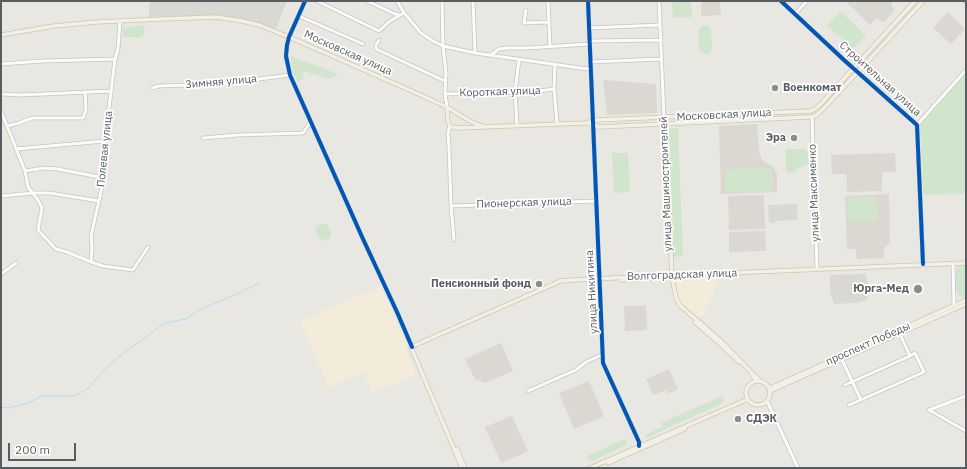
<!DOCTYPE html>
<html>
<head>
<meta charset="utf-8">
<style>
  body { margin:0 }
  #map { position:relative; width:967px; height:469px; overflow:hidden; background:#e9e7e2; font-family:"IBM Plex Sans",sans-serif }
  canvas { display:block }
  .frame { position:absolute; inset:0; border:2px solid #585d61; pointer-events:none }
  .scale { position:absolute; left:8px; top:443px; width:68px; height:18px; box-sizing:border-box; border:2px solid #585d61; border-top:0; padding-left:5px; font-size:12px; line-height:14px; white-space:nowrap; color:#585d61; -webkit-text-stroke:3px #fff; paint-order:stroke }
</style>
</head>
<body>
<div id="map">
<canvas width="967" height="469"></canvas>
<div class="frame"></div>
<div class="scale">200 m</div>
</div>
<script>
const ctx = document.querySelector('canvas').getContext('2d');
ctx.lineJoin = 'round';
function fillPath(path, color) {
  ctx.fillStyle = color;
  ctx.fill(path, 'evenodd');
}
function toPath(rows) {
  const path = new Path2D();
  for (const r of rows) {
    if (r.length === 3) {
      path.moveTo(r[0] + r[2], r[1]);
      path.arc(r[0], r[1], r[2], 0, 2 * Math.PI);
      continue;
    }
    path.moveTo(r[0], r[1]);
    for (let i = 2; i < r.length; i += 2) path.lineTo(r[i], r[i + 1]);
  }
  return path;
}
function strokePath(path, color, width, dash) {
  ctx.strokeStyle = color;
  ctx.lineWidth = width;
  ctx.lineCap = dash ? 'butt' : 'round';
  ctx.setLineDash(dash || []);
  ctx.stroke(path);
}
function write(font, color, halo, rows, align = 'center') {
  ctx.font = font + ' "IBM Plex Sans",sans-serif';
  ctx.lineWidth = 3.5;
  ctx.setLineDash([]);
  ctx.textBaseline = 'middle';
  ctx.strokeStyle = halo;
  ctx.fillStyle = color;
  for (const [text, x, y, turn = 0] of rows) {
    ctx.save();
    ctx.translate(x, y);
    ctx.rotate((+turn || 0) * Math.PI / 180);
    ctx.textAlign = isNaN(turn) ? turn : align;
    if (halo) ctx.strokeText(text, 0, 0);
    ctx.fillText(text, 0, 0);
    ctx.restore();
  }
}
fillPath(toPath([
  [720,277,713,289,715,291,703,315,701,317,699,315,697,318,680,303,676,295,674,280],
  [381,286,407,345,407,353,416,375,372,393,364,372,329,387,300,321]
]), '#f4ecda');
fillPath(toPath([
  [149,1,287,1,276,29,235,18,219,16,149,17],
  [797,204,798,220,775,221,775,223,769,223,768,205],
  [865,274,871,292,866,300,855,303,834,304,830,292,830,275]
]), '#dad8d3');
fillPath(toPath([
  [701,1,720,1,721,15,701,16],
  [849,1,894,1,891,5,895,10,883,23,877,18,870,25,847,3],
  [948,12,965,29,951,44,933,28],
  [603,80,656,84,657,112,656,113,607,115],
  [757,124,759,151,762,160,773,167,777,173,777,192,721,194,719,126],
  [895,153,896,172,882,172,882,191,847,192,846,174,832,174,831,155],
  [889,194,890,242,884,248,884,258,857,259,856,249,847,249,845,196],
  [764,195,765,229,729,230,728,196],
  [765,231,766,251,729,252,729,232],
  [624,306,646,306,647,330,625,331],
  [501,343,513,371,485,383,479,380,476,381,465,359],
  [669,369,678,389,668,394,666,390,653,395,646,379],
  [589,381,604,416,574,429,559,393],
  [512,416,528,451,501,463,485,427]
]), '#dbd8d1');
fillPath(toPath([
  [672,1,691,1,692,17,673,18],
  [840,11,866,35,853,49,827,25],
  [142,25,145,29,144,35,139,38,135,37,123,37,123,28],
  [705,25,708,26,711,29,712,49,709,54,706,55,701,52,699,50,698,30,702,26],
  [290,56,338,74,329,79,303,71,304,79,298,82,293,73],
  [966,72,966,191,963,194,923,195,920,130,921,122],
  [678,128,683,256,672,257,666,129],
  [786,149,806,149,808,154,809,164,798,168,796,172,786,173],
  [612,153,628,153,630,192,614,193],
  [772,168,773,191,725,192,725,170],
  [877,197,878,221,848,222,847,198],
  [321,224,325,224,328,226,331,233,330,238,325,241,319,237,315,231,317,226],
  [966,265,966,298,964,298,959,296,956,291,956,271,959,266],
  [722,396,724,399,723,403,646,438,645,435,663,427,661,423],
  [627,438,625,446,590,462,587,456]
]), '#d1e5cd');
strokePath(toPath([
  [1,407,8,408,25,404,43,396,74,396,89,388,99,375,117,358,165,323,186,319,199,310,237,294,260,283]
]), '#b3ddf6', 1);
const minor = toPath([
  [305,1,289,37,287,45,286,56,290,75,363,239,397,312,412,347],
  [317,1,379,31,390,21,404,13],
  [367,1,395,14,399,15],
  [397,1,404,13,421,33,433,41,443,46,475,53,580,68,590,69],
  [442,1,443,46,446,73,445,94,447,107],
  [473,1,475,53],
  [548,1,550,46],
  [588,1,603,363,639,442,639,446],
  [659,1,664,118],
  [781,1,844,60,917,125,923,264],
  [965,1,966,2],
  [526,10,524,23,549,22],
  [795,14,807,1],
  [299,16,363,44],
  [589,28,660,25],
  [379,40,376,45,376,49,445,81],
  [590,41,661,40],
  [491,55,499,49,507,48,528,48,589,44],
  [590,62,661,59],
  [1,64,43,61,115,59],
  [555,65,554,89,557,123],
  [152,88,159,86,220,84,290,75],
  [1,94,21,95,112,91],
  [445,94,531,92,554,89],
  [1,111,25,171,28,187,38,200,42,208,38,230,56,249,67,252,91,262,103,266,133,270,148,247],
  [812,117,817,269],
  [517,125,515,92,519,60],
  [917,125,966,70],
  [7,126,19,123,32,118,83,118,86,110,85,92],
  [450,126,448,133,449,148,451,206,454,240],
  [203,138,238,135,303,133,311,121],
  [16,149,105,141],
  [25,171,44,168,58,169,104,178],
  [1,196,33,193,50,193,99,201],
  [451,206,596,201],
  [91,262,92,247,91,236,104,178,105,141,115,59,118,49,120,21],
  [953,263,954,305],
  [1,274,16,263],
  [842,360,861,400],
  [845,385,910,356],
  [528,391,576,370,586,362,602,355],
  [767,401,798,468],
  [849,405,924,372,915,353,910,356,899,332],
  [929,410,966,431],
  [929,410,966,396]
]);
const major = toPath([
  [1,35,54,26,97,22,163,19,216,17,242,21,259,25,289,37,405,88,447,107,468,120,476,124,483,126],
  [447,107,448,122,450,126,457,128,586,123,596,120,810,111,813,110,818,107,915,1],
  [665,118,672,275,674,288,676,297,679,304,683,308,721,341,760,381],
  [587,123,599,127,809,117,815,116,819,113,858,72,923,1],
  [621,280,655,278],
  [695,322,719,343,739,362],
  [751,373,756,381],
  [758,393,12],
  [770,388,966,300],
  [770,391,966,304],
  [457,449,465,468],
  [608,463,685,429],
  [462,468,411,347,556,283,560,281,573,280,633,277,966,263],
  [590,468,748,399]
]);
strokePath(minor, '#c5c5c5', 4.5);
strokePath(major, '#d1c6b0', 5);
strokePath(minor, '#fcfbfb', 3);
strokePath(major, '#f2efe5', 3.5);
strokePath(toPath([
  [305,1,289,37,287,45,286,56,290,75,363,239,397,312,412,347],
  [588,1,603,363,639,442,639,446],
  [781,1,844,60,917,125,923,264]
]), '#0057b8', 4);
for (const [x, y, r, color] of [
  [775,88,4,"#8b8d8e"],
  [794,138,4,"#8b8d8e"],
  [539,284,4,"#8b8d8e"],
  [918,289,5,"#8b8d8e"],
  [738,419,4,"#8b8d8e"]
]) {
  const dot = new Path2D();
  dot.arc(x, y, r, 0, 2 * Math.PI);
  ctx.fillStyle = color;
  ctx.fill(dot);
  strokePath(dot, '#fff', 1.5);
}
write('11px', '#585d61', '#fff', [
  ["Московская улица",348,53,24],
  ["Строительная улица",880,79,42],
  ["Зимняя улица",221,82,-5],
  ["Короткая улица",500,92,-2],
  ["Московская улица",724,115,-3],
  ["Полевая улица",105,149,-84],
  ["улица Машиностроителей",666,184,-92],
  ["улица Максименко",814,193,-92],
  ["Пионерская улица",524,203,-2],
  ["Волгоградская улица",682,275,-2],
  ["улица Никитина",592,292,-93],
  ["проспект Победы",868,344,-24]
]);
write('bold 11px', '#585d61', '#fff', [
  ["Военкомат",783,88,"left"],
  ["Эра",786,138],
  ["Пенсионный фонд",531,284],
  ["Юрга-Мед",909,289],
  ["СДЭК",746,419,"left"]
], 'right');
</script>
</body>
</html>
